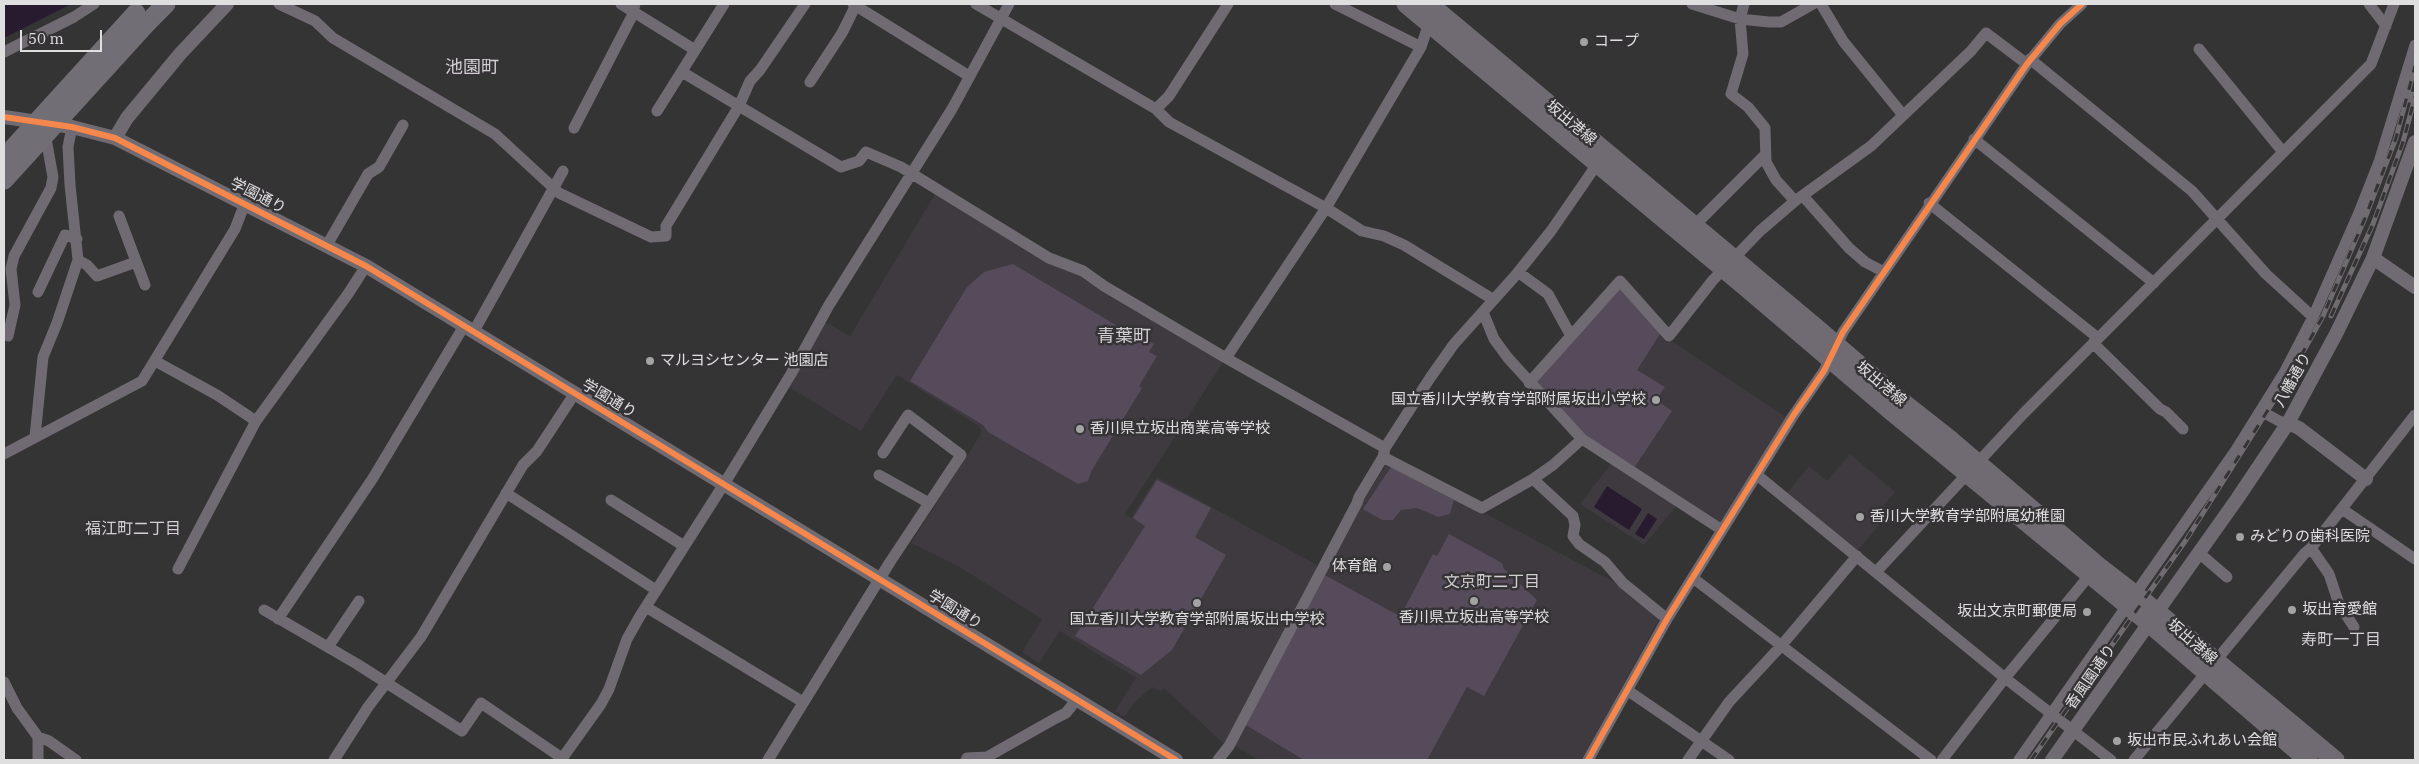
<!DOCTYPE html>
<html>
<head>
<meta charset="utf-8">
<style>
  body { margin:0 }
  #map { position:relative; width:2419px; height:764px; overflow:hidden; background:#343434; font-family:"IBM Plex Serif",serif }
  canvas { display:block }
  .frame { position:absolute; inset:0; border:5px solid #e0dfe0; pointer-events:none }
  .scale { position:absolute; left:20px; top:30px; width:82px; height:22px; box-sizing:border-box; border:2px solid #e0dfe0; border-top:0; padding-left:6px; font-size:15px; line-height:18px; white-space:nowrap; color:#e0dfe0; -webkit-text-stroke:4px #353335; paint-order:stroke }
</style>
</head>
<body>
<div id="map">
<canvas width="2419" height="764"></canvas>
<div class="frame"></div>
<div class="scale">50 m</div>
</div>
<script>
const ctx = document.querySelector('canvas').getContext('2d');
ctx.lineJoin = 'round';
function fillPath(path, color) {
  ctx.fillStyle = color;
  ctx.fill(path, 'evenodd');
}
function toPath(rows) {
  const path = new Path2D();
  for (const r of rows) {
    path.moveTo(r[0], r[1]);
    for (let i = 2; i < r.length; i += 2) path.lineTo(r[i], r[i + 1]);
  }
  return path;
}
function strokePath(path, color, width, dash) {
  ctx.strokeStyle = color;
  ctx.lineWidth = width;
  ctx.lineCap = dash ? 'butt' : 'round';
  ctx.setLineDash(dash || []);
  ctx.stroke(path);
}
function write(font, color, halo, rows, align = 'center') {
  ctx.font = font + ' "IBM Plex Serif","Noto Sans JP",serif';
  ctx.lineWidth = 5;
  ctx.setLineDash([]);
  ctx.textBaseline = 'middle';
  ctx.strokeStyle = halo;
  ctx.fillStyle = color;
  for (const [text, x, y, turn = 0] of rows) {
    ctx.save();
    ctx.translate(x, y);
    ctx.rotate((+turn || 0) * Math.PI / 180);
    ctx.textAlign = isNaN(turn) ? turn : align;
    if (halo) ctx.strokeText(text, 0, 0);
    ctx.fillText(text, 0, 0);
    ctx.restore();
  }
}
fillPath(toPath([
  [935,194,1041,259,1064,270,1082,274,1224,361,1125,514,1131,518,1157,477,1317,565,1318,568,1225,745,1164,688,1160,691,1152,687,1134,703,1124,717,1115,711,1136,678,1060,631,1039,663,1022,652,1042,619,958,566,911,543,981,434,980,427,897,375,861,431,789,387,825,322,850,336],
  [1618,287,1670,340,1786,417,1721,522,1717,522,1682,499,1644,545,1580,504,1616,457],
  [1850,454,1895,492,1879,511,1886,517,1857,551,1787,493,1809,466,1827,481],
  [1387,463,1390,463,1618,584,1660,617,1583,760,1259,760,1233,745,1355,514]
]), '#3e3a40');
fillPath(toPath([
  [1013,264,1131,334,1135,333,1154,344,1149,352,1157,356,1139,386,1142,388,1092,470,1088,481,1078,484,988,432,983,425,910,381,967,287,984,272],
  [1618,287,1662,331,1637,370,1665,387,1656,400,1672,411,1634,468,1583,435,1536,384],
  [1391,467,1454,500,1450,514,1438,517,1417,508,1401,510,1393,520,1382,520,1363,509],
  [1157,480,1211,508,1195,537,1226,555,1172,650,1141,675,1075,636,1145,526,1133,518],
  [1449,534,1502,563,1504,569,1537,600,1484,696,1467,687,1427,760,1304,760,1244,724,1323,574,1396,614,1402,613,1433,554,1437,556]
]), '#554b5a');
fillPath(toPath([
  [4,4,71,4,4,38],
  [1607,486,1642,509,1629,530,1594,507],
  [1648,513,1657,519,1644,539,1635,534]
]), '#281b2f');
strokePath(toPath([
  [279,4,315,21,333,38,495,134,559,193,651,237,666,236,666,226,739,106,750,81,760,70,805,4],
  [621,4,695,50],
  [853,4,969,76],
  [976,4,1156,109,1169,122,1326,208,1362,231,1384,236,1404,245,1494,300],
  [1335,4,1421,47],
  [1692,4,1740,19,1769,22,1781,22,1813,4],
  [1744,4,1740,19,1743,54,1731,94,1748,107,1765,128,1766,162,1776,180,1795,201],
  [1821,4,1843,41,1903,115],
  [2369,4,2386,26],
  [2199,49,2283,152],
  [4,52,74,17,94,4],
  [2030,59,2192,191,2266,274,2313,317],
  [682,72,841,167,859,161,866,152,901,167,1049,258,1083,271,1104,286,1226,358],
  [810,82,842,33,856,5],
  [2401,95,2415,98],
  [1156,109,1169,96,1228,4],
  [657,111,724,4],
  [574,128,632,16,635,4],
  [1974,139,2154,283],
  [1803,196,1849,248,1865,262,1884,272],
  [1929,203,2098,338],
  [119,216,145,285],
  [1694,226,1765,155],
  [327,245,368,174,379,167,403,125],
  [78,260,87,265,97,276,136,262],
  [1518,272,1548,294,1571,336],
  [38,292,65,235,77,239],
  [1483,312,1494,339,1508,358,1582,439,1722,530],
  [474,331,563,171],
  [8,336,15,305,11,269,14,256,51,188,53,177,45,133],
  [2093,343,2160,409,2166,412,2183,429],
  [155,361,217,395,256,421],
  [1529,383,1620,281,1669,336,1713,280,1760,231,1795,201,1871,146,1971,51,1986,33,2027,64],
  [2261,411,2279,421,2288,423],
  [35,437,43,357,57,323,78,260,70,185,68,147,72,127],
  [1385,448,1226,358,1326,208,1421,47,1430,20],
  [4,454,142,381,235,229,245,203],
  [1383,457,1482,508,1533,479,1553,465,1582,439],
  [879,475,929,503],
  [1757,475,2005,678,2111,760],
  [1533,479,1573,516,1575,525,1573,536,1579,544,1605,562,1623,583,1667,619],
  [506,493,656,590],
  [611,500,684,546],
  [2342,509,2415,559],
  [2311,548,2329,574,2339,604,2354,627],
  [2199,553,2227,577],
  [178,569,256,421,348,294,366,266],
  [1876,572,2023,414,2371,64,2394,4],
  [1693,578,1931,760],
  [646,607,803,702],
  [264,610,357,664,462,731,481,703,562,758],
  [278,619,373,478,464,326],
  [328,647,359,601],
  [4,682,17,708,38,737,38,760],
  [1627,690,1729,760],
  [38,737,49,741,76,760],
  [334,760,368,707,421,637,523,465,537,451,575,393],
  [561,760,601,704,609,689,627,639,640,616,729,476,791,374,829,305,952,109,1009,4],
  [768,760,890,562,961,455,908,415,883,453],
  [966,760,967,758,987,757,1056,718,1066,713,1077,699],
  [1218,760,1229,746,1357,503,1359,497,1383,457,1385,448,1430,378,1454,344,1515,276,1551,231,1600,160],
  [1588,760,1667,619,1793,416,1824,371,1843,332,2027,64,2060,24,2082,4],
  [1688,760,1729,702,1781,646,1857,556],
  [1942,760,2005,678,2093,571],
  [2019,760,2236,450,2284,373,2313,317,2358,215,2379,162,2415,45],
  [2134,760,2304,554,2311,548,2415,415]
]), '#706b72', 11);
strokePath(toPath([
  [4,117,72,127,115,138,366,266,1176,760],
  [115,138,127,118,180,54,227,4],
  [2373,258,2415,287],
  [2288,423,2299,428,2366,479],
  [2052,760,2237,499,2288,423,2336,334,2373,258,2415,142]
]), '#706b72', 14);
strokePath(toPath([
  [1406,4,1748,289,1890,410,2149,623,2308,760],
  [1429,4,1820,331,1901,401,1948,438,2098,566,2146,603,2335,760]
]), '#706b73', 19);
strokePath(toPath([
  [147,23,166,4]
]), '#726e75', 19);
const rail = toPath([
  [2331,316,2373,224,2403,142,2415,97],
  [2031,760,2186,540,2292,372,2323,316,2365,218,2396,138,2415,66]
]);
strokePath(rail, '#6f6b70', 5);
strokePath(rail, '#353335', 3, [9]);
strokePath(toPath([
  [4,158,136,13],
  [4,180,147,23]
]), '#726e75', 19);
strokePath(toPath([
  [4,117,72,127,115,138,366,266,1176,760],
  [1588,760,1667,619,1793,416,1824,371,1843,332,2027,64,2060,24,2082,4]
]), '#f5874c', 6);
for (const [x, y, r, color] of [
  [1584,42,5,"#a4a3a4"],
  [650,361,5,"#a4a3a4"],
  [1656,400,5,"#a4a3a4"],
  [1080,429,5,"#a4a3a4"],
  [1860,517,5,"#a4a3a4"],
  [2240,537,5,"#a4a3a4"],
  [1387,567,5,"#a4a3a4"],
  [1474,601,5,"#a4a3a4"],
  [1197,603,5,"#a4a3a4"],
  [2292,610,5,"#a4a3a4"],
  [2087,612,5,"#a4a3a4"],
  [2117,741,5,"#a4a3a4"]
]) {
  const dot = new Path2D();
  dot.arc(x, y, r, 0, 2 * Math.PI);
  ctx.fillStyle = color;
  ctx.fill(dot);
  strokePath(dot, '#353335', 2);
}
write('15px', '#e0dfe0', '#353335', [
  ["コープ",1594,42],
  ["マルヨシセンター 池園店",660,361],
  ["国立香川大学教育学部附属坂出小学校",1646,400,"right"],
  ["香川県立坂出商業高等学校",1090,429],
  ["香川大学教育学部附属幼稚園",1870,517],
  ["みどりの歯科医院",2250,537],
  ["体育館",1377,567,"right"],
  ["坂出育愛館",2302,610],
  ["坂出文京町郵便局",2077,612,"right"],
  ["香川県立坂出高等学校",1474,618,"center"],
  ["国立香川大学教育学部附属坂出中学校",1197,620,"center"],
  ["坂出市民ふれあい会館",2127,741]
], 'left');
write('15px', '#e0dfe0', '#353335', [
  ["坂出港線",1571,123,40],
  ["学園通り",258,196,27],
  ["八幡通り",2293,380,-61],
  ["坂出港線",1881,384,40],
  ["学園通り",609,399,31],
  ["学園通り",955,610,32],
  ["坂出港線",2192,642,41],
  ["香風園通り",2091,677,-55]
]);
write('16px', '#d1cfd2', '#353335', [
  ["福江町二丁目",133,529],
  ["文京町二丁目",1492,582],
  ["寿町一丁目",2341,640]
]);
write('18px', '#d1cfd2', '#353335', [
  ["池園町",472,68],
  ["青葉町",1124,337]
]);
</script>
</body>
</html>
